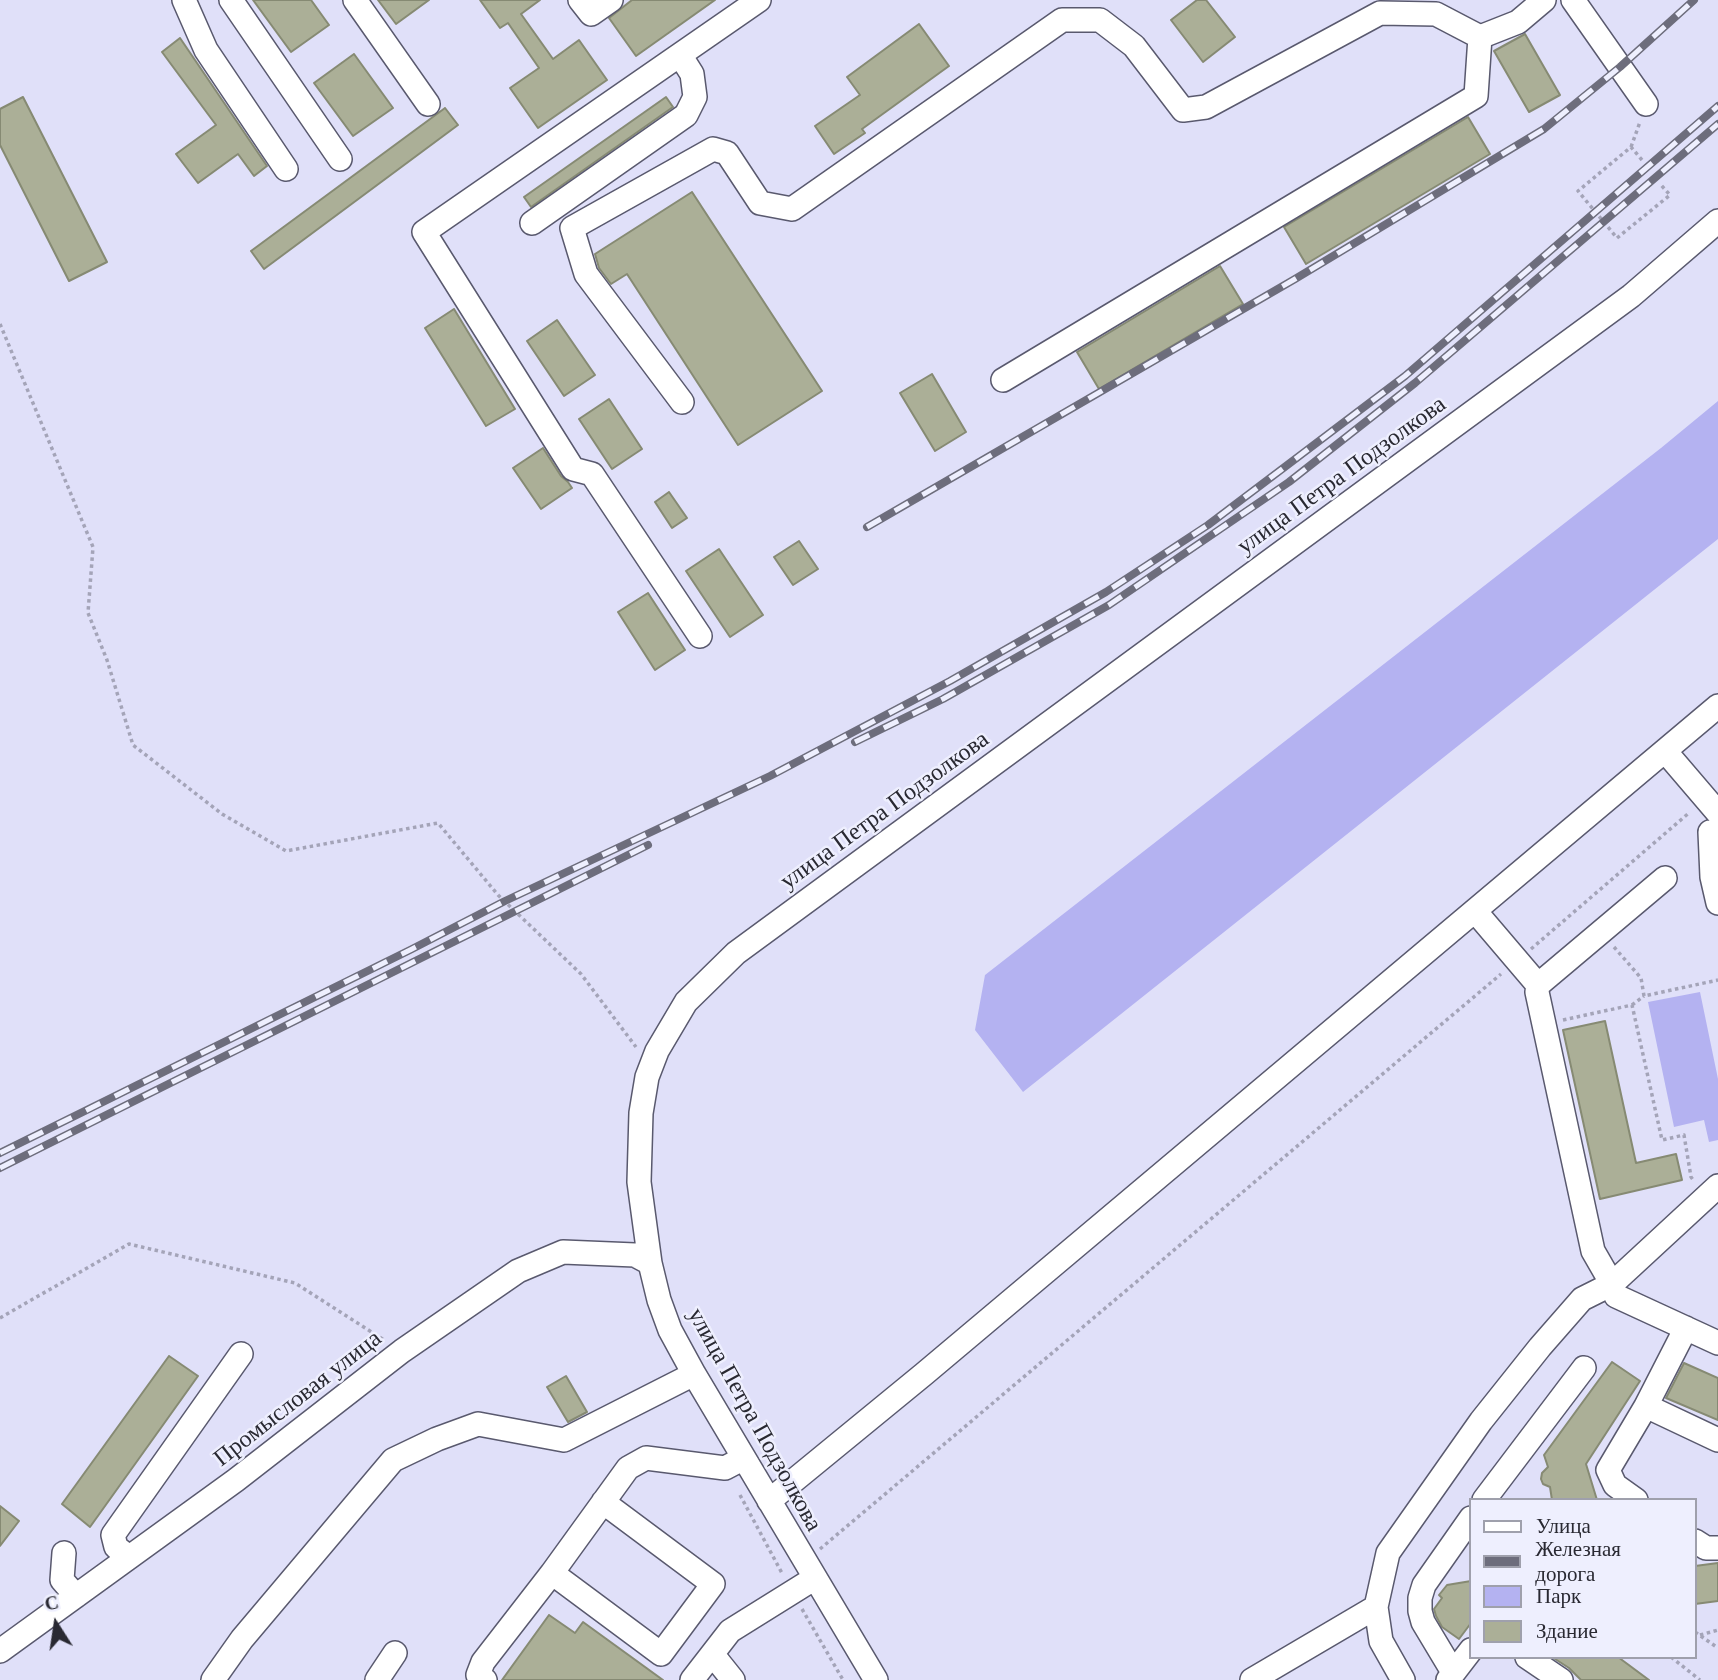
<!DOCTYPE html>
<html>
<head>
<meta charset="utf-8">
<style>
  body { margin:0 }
  #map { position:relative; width:1718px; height:1680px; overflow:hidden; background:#e0e0f9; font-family:"Times New Roman",serif }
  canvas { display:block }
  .legend { position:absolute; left:1469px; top:1498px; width:228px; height:161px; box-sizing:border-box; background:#eeeffe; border:2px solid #9fa0ac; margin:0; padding:9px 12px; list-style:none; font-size:21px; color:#292932 }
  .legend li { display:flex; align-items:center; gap:14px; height:35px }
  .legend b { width:35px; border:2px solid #9fa0ac }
  .north { position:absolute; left:21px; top:1589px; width:70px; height:70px; -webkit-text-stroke:5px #eeeffe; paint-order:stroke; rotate:348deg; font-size:19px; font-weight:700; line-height:28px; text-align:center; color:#292932 }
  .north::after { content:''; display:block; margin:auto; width:24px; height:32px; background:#292932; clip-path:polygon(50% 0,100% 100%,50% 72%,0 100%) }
</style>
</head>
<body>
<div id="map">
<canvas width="1718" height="1680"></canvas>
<ul class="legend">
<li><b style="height:9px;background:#fff"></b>Улица</li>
<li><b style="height:9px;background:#6d6d7c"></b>Железная дорога</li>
<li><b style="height:19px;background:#b4b2f1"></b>Парк</li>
<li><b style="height:19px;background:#abaf97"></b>Здание</li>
</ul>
<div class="north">С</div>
</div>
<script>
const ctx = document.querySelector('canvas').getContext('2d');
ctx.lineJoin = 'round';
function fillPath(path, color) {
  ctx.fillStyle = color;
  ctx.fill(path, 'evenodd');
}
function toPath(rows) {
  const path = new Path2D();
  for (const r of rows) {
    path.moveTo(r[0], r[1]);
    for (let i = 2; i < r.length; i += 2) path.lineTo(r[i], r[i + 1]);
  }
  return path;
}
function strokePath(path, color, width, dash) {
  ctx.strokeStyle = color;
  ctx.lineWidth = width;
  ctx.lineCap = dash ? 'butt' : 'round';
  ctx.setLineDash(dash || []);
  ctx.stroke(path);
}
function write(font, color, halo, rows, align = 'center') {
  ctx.font = font + ' "Times New Roman",serif';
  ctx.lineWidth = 5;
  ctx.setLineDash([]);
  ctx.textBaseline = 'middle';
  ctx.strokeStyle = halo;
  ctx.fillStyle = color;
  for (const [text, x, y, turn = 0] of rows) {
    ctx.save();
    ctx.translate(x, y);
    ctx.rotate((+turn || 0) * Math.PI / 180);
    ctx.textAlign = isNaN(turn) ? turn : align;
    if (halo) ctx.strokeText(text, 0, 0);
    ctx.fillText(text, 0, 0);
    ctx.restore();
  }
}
fillPath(toPath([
  [1718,401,1718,539,1023,1092,975,1030,985,975,1661,448],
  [1700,992,1718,1079,1718,1140,1709,1142,1704,1120,1674,1127,1648,1002]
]), '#b4b2f1');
const building = toPath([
  [253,0,311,0,329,25,291,52,253,0],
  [378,0,429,0,396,24,378,0],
  [480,0,540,0,521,14,553,59,579,40,607,80,538,128,510,88,539,68,508,23,500,28,480,0],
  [632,0,715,0,636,56,609,18,632,0],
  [1197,0,1206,0,1235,37,1203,62,1171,20,1197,0],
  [919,24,949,66,862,129,865,133,834,154,815,126,860,95,847,77,919,24],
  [1525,34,1560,95,1529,112,1494,51,1525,34],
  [180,38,267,166,254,176,238,154,198,183,176,154,216,125,162,52,180,38],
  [354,54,393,108,353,136,314,83,354,54],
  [23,97,107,262,69,281,0,145,0,109,23,97],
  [666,97,673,107,531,207,524,197,666,97],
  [445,108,458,125,264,269,251,251,445,108],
  [1468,117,1490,154,1306,264,1284,227,1468,117],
  [692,192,822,391,738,445,627,274,611,284,599,268,595,254,692,192],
  [1220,266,1243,304,1099,389,1077,352,1220,266],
  [454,309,515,409,486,426,425,328,454,309],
  [557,320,595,375,564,396,527,341,557,320],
  [932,374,966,432,935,451,900,393,932,374],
  [609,399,642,449,612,469,579,419,609,399],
  [543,448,561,476,568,482,572,488,541,509,513,468,543,448],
  [669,492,687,518,672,528,655,502,669,492],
  [799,541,818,569,793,585,774,557,799,541],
  [719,549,763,615,730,637,686,571,719,549],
  [648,593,685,650,655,670,618,612,648,593],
  [1605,1021,1636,1163,1676,1154,1682,1180,1600,1199,1563,1030,1605,1021],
  [169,1356,198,1376,90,1527,62,1504,169,1356],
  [1612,1362,1640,1381,1586,1464,1597,1500,1552,1500,1550,1487,1543,1484,1541,1479,1542,1473,1548,1467,1544,1455,1612,1362],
  [1684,1363,1718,1378,1718,1420,1666,1398,1684,1363],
  [566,1376,587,1412,568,1422,547,1387,566,1376],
  [0,1506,19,1521,0,1546,0,1506],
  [1718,1563,1718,1601,1695,1604,1695,1566,1718,1563],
  [1471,1581,1471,1623,1459,1639,1442,1627,1436,1616,1434,1609,1442,1598,1439,1595,1447,1585,1471,1581],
  [549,1615,575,1633,583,1622,663,1680,502,1680,549,1615],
  [1552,1657,1618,1657,1649,1680,1581,1680,1569,1668,1552,1657]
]);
fillPath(building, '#abaf97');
strokePath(building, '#868a73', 2);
const minor = toPath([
  [184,0,206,50,286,169],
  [231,0,340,159],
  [355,0,428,104],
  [580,0,591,14,611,0],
  [1573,0,1646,104],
  [532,223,686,115,695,97,692,74,680,55],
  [1003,380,1476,96,1480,37],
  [682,402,586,274,572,228,713,149,727,153,760,203,792,209,1062,20,1100,20,1134,46,1183,110,1206,107,1380,13,1436,14,1480,37,1518,22,1544,0],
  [700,636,592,474,573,469,424,232,759,0],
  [1665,751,1718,813],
  [1710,832,1712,877,1718,903],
  [1475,911,1538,985,1665,878],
  [1538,985,1537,992,1593,1251,1612,1284,1616,1296,1718,1343],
  [1646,1406,1718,1440],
  [1484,1500,1584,1368],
  [1636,1500,1615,1485,1608,1470,1646,1406,1686,1328],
  [769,1501,924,1374,1718,706],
  [1695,1541,1706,1548,1718,1548],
  [64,1553,62,1580,76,1596],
  [129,1557,116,1547,113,1535,241,1354],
  [552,1573,628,1468,646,1458,725,1468,744,1458],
  [0,1651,236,1480,402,1351,518,1271,563,1252,635,1255,650,1263],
  [713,1655,733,1680],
  [1527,1657,1561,1680],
  [1453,1672,1423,1622,1420,1611,1420,1598,1424,1585,1471,1518],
  [213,1680,242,1639,393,1460,437,1439,478,1424,564,1440,694,1374],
  [377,1680,395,1653],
  [485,1680,478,1675,483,1662,552,1573,661,1654,713,1584,603,1502],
  [692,1680,730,1631,815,1578],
  [876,1680,694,1374,670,1330,659,1300,650,1263,639,1182,641,1113,647,1077,657,1051,686,1002,736,953,1631,296,1718,221],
  [1252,1680,1376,1607],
  [1403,1680,1381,1641,1376,1607,1388,1553,1481,1421,1540,1347,1582,1299,1612,1284,1718,1186],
  [1448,1680,1471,1650]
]);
strokePath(minor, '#59596e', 26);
strokePath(toPath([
  [1631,147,1640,122],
  [1642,160,1631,147,1578,191,1617,238,1670,195,1661,185],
  [0,324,93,547,88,613,107,660,133,745,222,814,286,851,438,823,498,895,581,974,636,1047],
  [1614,947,1641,978,1644,996,1718,980],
  [1531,949,1690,812],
  [1632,1005,1644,996],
  [1563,1020,1632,1005,1662,1140,1684,1135,1691,1177,1694,1181],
  [0,1318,129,1244,295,1283,384,1340],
  [740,1495,783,1575],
  [820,1549,1501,974],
  [802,1609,843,1680],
  [1695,1632,1718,1648],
  [1700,1635,1718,1630],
  [1671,1657,1700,1680]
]), '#a4a4b8', 3.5, [3.5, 3.5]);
strokePath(minor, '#fff', 23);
const rail = toPath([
  [867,527,1295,279,1544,129,1620,67,1694,0],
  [855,742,943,699,1109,605,1289,482,1415,383,1718,124],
  [0,1153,412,949,505,901,770,776,950,681,1106,592,1208,525,1405,376,1718,106],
  [0,1168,648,845]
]);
strokePath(rail, '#6d6d7c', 8);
strokePath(rail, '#eeeffe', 5, [16]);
write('24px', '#292932', '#eeeffe', [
  ["улица Петра Подзолкова",1342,476,-36],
  ["улица Петра Подзолкова",885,811,-36],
  ["Промысловая улица",298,1399,-38],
  ["улица Петра Подзолкова",754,1420,61]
]);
</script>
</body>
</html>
